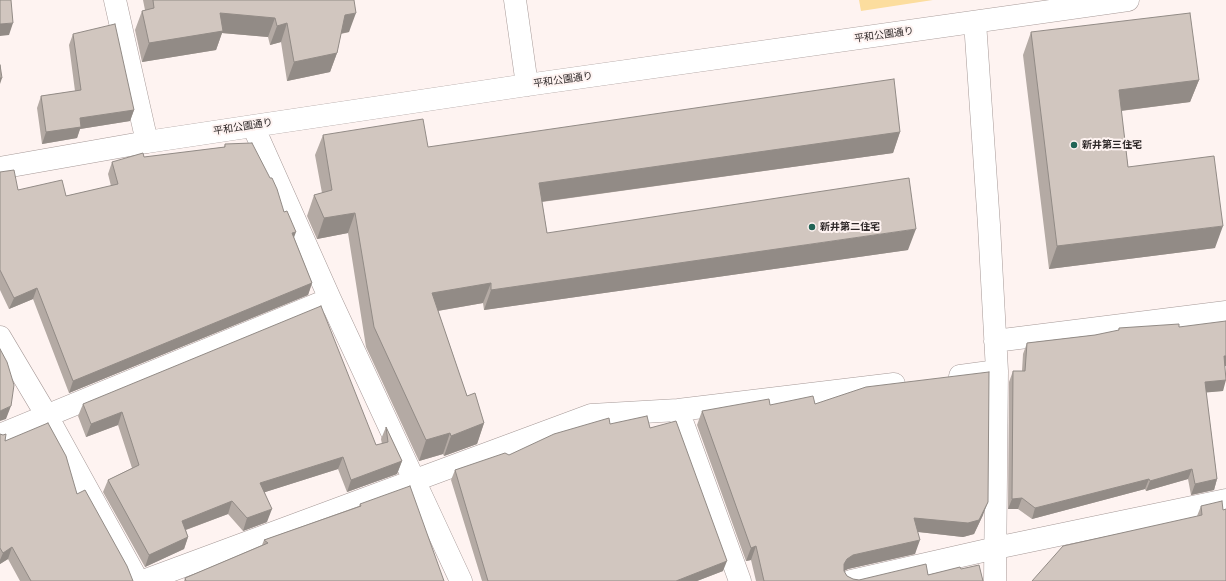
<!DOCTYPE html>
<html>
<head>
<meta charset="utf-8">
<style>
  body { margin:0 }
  canvas { display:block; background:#fef3f1 }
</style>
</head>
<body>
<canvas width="1226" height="581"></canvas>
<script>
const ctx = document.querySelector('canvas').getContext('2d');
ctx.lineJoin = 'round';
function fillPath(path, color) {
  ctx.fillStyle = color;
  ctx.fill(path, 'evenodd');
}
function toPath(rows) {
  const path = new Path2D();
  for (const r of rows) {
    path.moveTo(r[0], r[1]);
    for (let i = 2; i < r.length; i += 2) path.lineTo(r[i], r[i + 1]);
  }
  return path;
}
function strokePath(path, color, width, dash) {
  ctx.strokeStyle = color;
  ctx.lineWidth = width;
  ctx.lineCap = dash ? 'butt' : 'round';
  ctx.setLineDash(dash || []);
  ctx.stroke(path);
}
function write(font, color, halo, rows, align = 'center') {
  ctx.font = font + ' "Noto Serif","Noto Sans JP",serif';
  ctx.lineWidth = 4;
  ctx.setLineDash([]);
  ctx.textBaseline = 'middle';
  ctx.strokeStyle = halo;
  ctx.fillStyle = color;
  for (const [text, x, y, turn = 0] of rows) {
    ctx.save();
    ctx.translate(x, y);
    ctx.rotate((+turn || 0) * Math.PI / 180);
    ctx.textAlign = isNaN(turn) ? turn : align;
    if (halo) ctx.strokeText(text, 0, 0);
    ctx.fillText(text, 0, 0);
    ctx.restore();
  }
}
fillPath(toPath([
  [859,0,933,0,861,11]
]), '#fcdd9e');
const minor = toPath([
  [115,0,147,142],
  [515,0,527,85],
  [975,22,989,225,997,371,995,581],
  [253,126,330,299,461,581],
  [0,168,147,142,253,126,527,85,1128,0],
  [0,337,47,416,138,581],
  [995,341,1226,312],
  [960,376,997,371],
  [678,410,740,581],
  [0,435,330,299],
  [143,581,591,415,678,410,894,384],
  [851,581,996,548,1226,500]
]);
strokePath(minor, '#a69997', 23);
strokePath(minor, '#fff', 22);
fillPath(toPath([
  [143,0,354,0,349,32,341,34,337,53,330,72,287,81,281,42,270,45,268,37,222,33,216,50,142,62,135,30,142,11,145,10],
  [1031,32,1199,80,1190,102,1121,111,1128,167,1215,248,1049,269,1023,55],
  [73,34,134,110,130,121,80,129,77,138,42,144,37,108,41,96,75,91,69,45],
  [900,132,893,153,542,202,547,233,908,250,484,310,483,303,438,311,467,396,484,423,477,444,444,456,443,454,419,461,366,347,348,233,317,239,307,216,314,195,322,193,315,155,323,135,428,147],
  [225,144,284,212,312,283,308,295,69,393,33,299,9,309,0,290,0,172,18,190,66,196,111,186,108,174,112,162,224,147],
  [1179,327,1226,366,1225,366,1223,391,1206,392,1217,479,1214,490,1191,495,1188,479,1146,491,1145,489,1032,519,1018,509,1008,509,1009,382,1013,371,1022,371,1023,354,1027,343,1095,335,1118,331,1119,328],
  [83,404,376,445,382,444,381,439,386,427,402,461,397,474,347,492,338,469,265,492,267,522,243,531,228,514,186,530,188,537,184,549,145,567,103,492,108,480,132,468,118,425,86,437,78,416],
  [815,404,983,515,974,534,963,537,918,532,915,554,848,569,844,571,847,576,853,579,859,580,928,575,961,569,983,581,756,581,751,560,746,561,697,425,702,411,770,405],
  [610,424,650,428,723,571,697,581,482,581,451,480,455,470,509,455],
  [0,434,5,441,77,494,133,581,20,581,8,559,0,564],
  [360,504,444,581,184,581,185,578,262,545,264,540,359,506],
  [1201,506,1223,510,1197,516]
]), '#b4aaa4');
fillPath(toPath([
  [220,13,275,18,268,37,222,33,216,50,142,62,149,43],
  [356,13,349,32,338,34,345,15],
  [13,23,9,35,0,36,0,24],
  [287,23,281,42,270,45,277,26],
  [337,53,330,72,287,81,294,62],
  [0,78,2,78,0,84],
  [1199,80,1190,102,1111,112,1119,90],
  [134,110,130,121,80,129,77,138,42,144,46,132,80,118],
  [900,132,893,153,532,203,539,183],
  [355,213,348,233,317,239,324,218],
  [1223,226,1215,248,1049,269,1057,246],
  [916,229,908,250,484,310,491,290],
  [296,232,292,243,292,233],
  [312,283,308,295,69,393,73,381],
  [491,283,483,303,425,313,432,293],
  [37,288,33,299,9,309,14,298],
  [1224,356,1226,356,1226,366,1220,367],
  [1226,380,1223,391,1201,393,1205,382],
  [11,406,6,419,0,421,0,411],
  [122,412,118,425,86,437,91,424],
  [484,423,477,444,444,456,451,436],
  [450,433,443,454,419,461,426,440],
  [343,457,338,469,256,495,260,483],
  [402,461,397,474,347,492,351,480],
  [1192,469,1188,479,1146,491,1150,481],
  [1149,479,1145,489,1032,519,1035,508],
  [1217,479,1214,490,1191,495,1195,484],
  [1022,498,1018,509,1008,509,1012,499],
  [232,501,228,514,177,533,182,521],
  [988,502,983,515,974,534,963,537,910,531,914,518],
  [272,509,267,522,243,531,247,518],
  [188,537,184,549,145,567,149,555],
  [920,540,915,554,848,569,842,572,844,564,847,559,853,555],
  [756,546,751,560,746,561,751,548],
  [12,547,8,559,0,564,0,560,3,553],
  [727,561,723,571,697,581,676,581]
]), '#928b86');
const building = toPath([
  [0,0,11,0,13,23,0,24,0,0],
  [153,0,354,0,356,13,345,15,337,53,294,62,287,23,277,26,275,18,220,13,223,31,149,43,142,11,154,8,153,0],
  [1190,13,1199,80,1119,90,1128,167,1214,156,1223,226,1057,246,1031,32,1190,13],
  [115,24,134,110,80,118,81,127,46,132,41,96,81,90,73,34,115,24],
  [0,65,2,78,0,78,0,65],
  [894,79,900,132,539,183,547,233,909,178,916,229,491,290,491,283,432,293,467,396,475,393,484,423,451,436,450,433,426,440,374,327,355,213,324,218,314,195,332,190,323,135,423,119,428,147,894,79],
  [252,143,270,178,272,178,277,189,284,212,287,211,296,232,292,233,312,283,73,381,37,288,14,298,0,270,0,172,14,170,18,190,62,180,66,196,118,184,112,162,143,153,144,157,225,147,225,144,252,143],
  [321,306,376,445,388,442,386,427,402,461,351,480,343,457,260,483,272,509,247,518,232,501,182,521,188,537,149,555,108,480,139,465,122,412,91,424,83,404,321,306],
  [1226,321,1226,356,1224,356,1226,380,1205,382,1217,479,1195,484,1192,469,1150,481,1149,479,1035,508,1022,498,1012,499,1013,371,1025,371,1027,343,1095,335,1119,330,1119,328,1179,324,1179,327,1226,321],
  [0,349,7,362,14,385,11,406,0,411,0,349],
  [989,372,988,502,979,520,968,523,914,518,920,540,853,555,847,559,844,564,844,571,847,576,853,579,859,580,926,564,928,575,960,567,961,569,979,565,983,581,764,581,756,546,751,548,702,411,769,399,770,405,813,396,815,404,866,387,989,372],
  [647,416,650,428,676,421,727,561,676,581,488,581,455,470,505,453,509,455,554,434,609,418,610,424,647,416],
  [48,423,66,456,77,494,85,490,127,566,133,581,31,581,12,547,3,553,0,548,0,434,3,435,6,434,5,441,48,423],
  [410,486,444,581,186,581,185,578,268,543,264,540,361,506,360,504,410,486],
  [1222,501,1223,510,1226,509,1226,581,1032,581,1063,546,1202,515,1201,506,1222,501]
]);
fillPath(building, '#d1c6bf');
strokePath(building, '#928b86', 1);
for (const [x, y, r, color] of [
  [1074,145,4,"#216455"],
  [812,227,4,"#216455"]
]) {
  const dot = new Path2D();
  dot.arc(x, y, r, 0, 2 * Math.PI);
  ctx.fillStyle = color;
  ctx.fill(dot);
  strokePath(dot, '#fef3f1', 1.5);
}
write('10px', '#2c2626', '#fef3f1', [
  ["平和公園通り",884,35,-8],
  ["平和公園通り",563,80,-8],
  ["平和公園通り",243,127,-9]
]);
write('bold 10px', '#2c2626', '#fef3f1', [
  ["新井第三住宅",1082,145],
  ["新井第二住宅",820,227]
], 'left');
</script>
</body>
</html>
